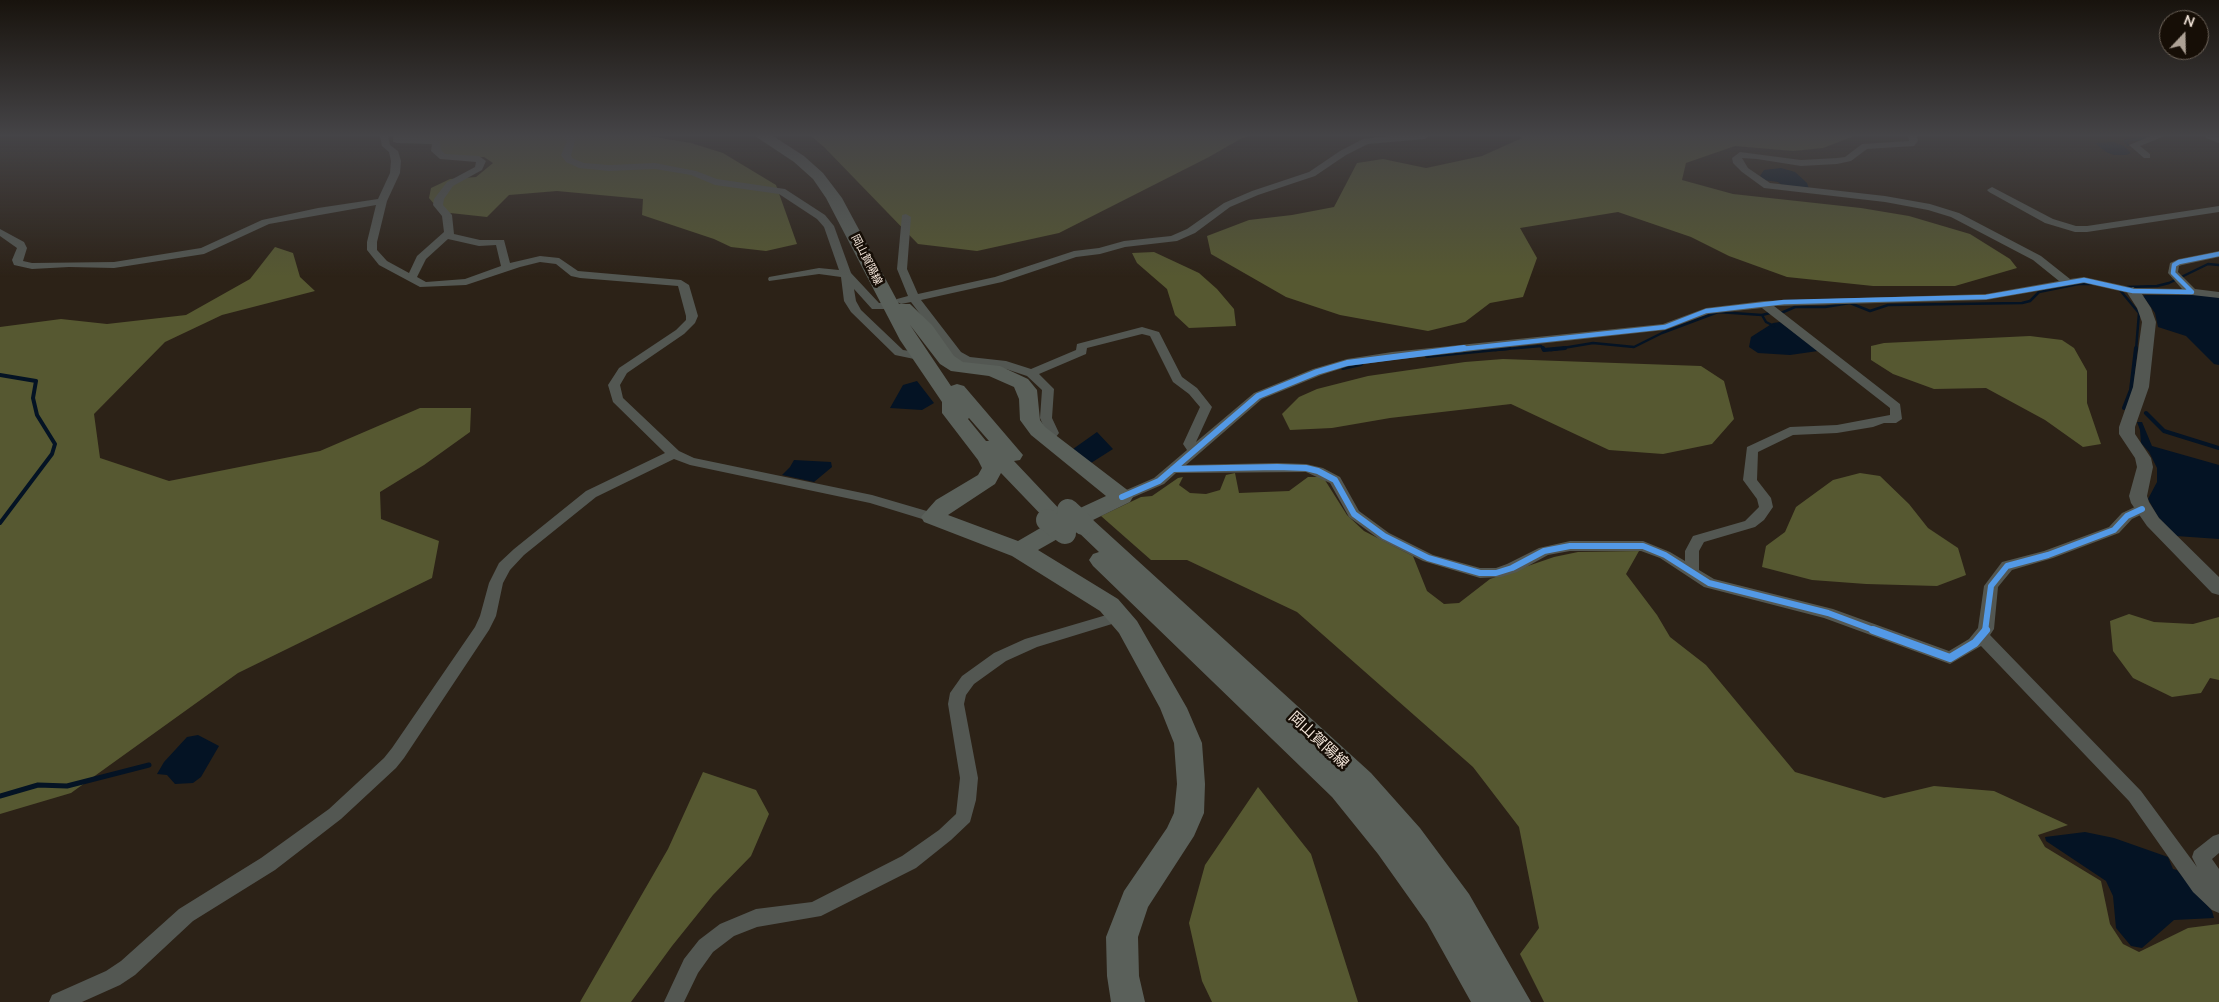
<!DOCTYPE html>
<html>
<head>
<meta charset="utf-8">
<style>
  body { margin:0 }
  #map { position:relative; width:2219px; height:1002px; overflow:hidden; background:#2c2217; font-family:"Nunito Sans",sans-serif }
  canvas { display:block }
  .north { position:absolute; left:2159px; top:10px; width:50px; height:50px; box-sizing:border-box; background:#160e06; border:1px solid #6e645a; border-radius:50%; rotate:21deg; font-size:14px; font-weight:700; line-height:20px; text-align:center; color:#f3e5d9 }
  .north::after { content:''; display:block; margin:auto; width:18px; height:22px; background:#ada195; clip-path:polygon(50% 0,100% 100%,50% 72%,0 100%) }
</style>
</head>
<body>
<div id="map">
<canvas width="2219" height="1002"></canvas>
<div class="north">N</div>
</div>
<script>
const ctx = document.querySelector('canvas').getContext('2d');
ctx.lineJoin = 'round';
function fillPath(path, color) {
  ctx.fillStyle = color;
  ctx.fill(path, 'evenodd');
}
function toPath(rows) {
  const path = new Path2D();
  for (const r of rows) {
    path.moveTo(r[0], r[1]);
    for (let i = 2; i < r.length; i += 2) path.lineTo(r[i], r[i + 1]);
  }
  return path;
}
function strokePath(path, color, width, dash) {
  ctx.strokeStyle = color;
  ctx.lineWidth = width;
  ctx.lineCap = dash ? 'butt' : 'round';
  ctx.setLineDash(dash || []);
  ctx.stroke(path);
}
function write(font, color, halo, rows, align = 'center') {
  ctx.font = font + ' "Nunito Sans","Noto Sans JP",sans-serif';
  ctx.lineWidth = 5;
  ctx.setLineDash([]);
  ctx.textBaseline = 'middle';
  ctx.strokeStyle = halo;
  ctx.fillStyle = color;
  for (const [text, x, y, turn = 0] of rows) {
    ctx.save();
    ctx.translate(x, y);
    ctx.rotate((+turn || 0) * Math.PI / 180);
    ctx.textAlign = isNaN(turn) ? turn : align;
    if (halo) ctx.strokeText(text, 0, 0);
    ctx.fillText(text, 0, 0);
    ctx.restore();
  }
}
fillPath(toPath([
  [393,136,649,136,691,143,723,153,776,185,797,244,766,251,731,247,714,239,642,215,643,199,557,191,509,195,487,217,441,212,429,198,431,188,450,179,476,177,493,163,484,157,457,159,442,155,435,144,393,142],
  [811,136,1250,136,1242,138,1209,157,1059,233,977,251,918,244,824,147],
  [1519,136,1854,136,1823,148,1793,151,1735,146,1686,163,1682,180,1733,194,1861,208,1909,216,1970,234,2010,259,2017,268,1955,286,1873,286,1787,277,1729,256,1691,237,1618,212,1520,228,1537,258,1523,297,1490,303,1465,322,1428,331,1340,315,1286,297,1211,254,1207,236,1249,220,1292,215,1334,207,1357,163,1383,159,1426,168,1482,156,1522,138],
  [275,247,293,253,300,277,315,291,222,315,165,342,94,414,100,458,169,481,320,451,420,408,471,408,470,432,424,465,380,492,381,519,439,541,432,578,238,673,71,793,0,814,0,327,61,319,107,324,186,315,250,279],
  [1154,252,1199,273,1217,289,1234,309,1236,326,1189,328,1175,315,1167,289,1137,263,1132,253],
  [2030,336,2062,340,2074,348,2087,371,2087,403,2101,444,2083,447,2045,420,1986,388,1934,389,1893,374,1871,360,1871,346,1884,343],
  [1503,359,1701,366,1724,381,1734,419,1712,444,1663,454,1609,450,1511,404,1390,418,1332,428,1290,430,1282,414,1299,397,1317,389,1368,376,1465,362],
  [1235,473,1239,493,1289,491,1308,477,1323,477,1347,515,1364,531,1413,556,1427,591,1444,604,1459,603,1490,579,1554,557,1578,552,1639,551,1626,574,1657,615,1670,637,1706,665,1795,772,1884,798,1934,786,1994,791,2068,825,2038,835,2045,847,2101,881,2110,924,2123,944,2139,952,2188,928,2219,924,2219,1002,1544,1002,1520,954,1539,928,1519,827,1473,767,1297,612,1187,560,1151,560,1101,516,1141,497,1152,496,1178,478,1183,477,1179,485,1190,493,1206,494,1220,490,1226,475],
  [1860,473,1880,476,1909,504,1928,528,1958,548,1966,575,1937,586,1866,584,1812,580,1762,567,1766,546,1785,532,1796,507,1833,480],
  [2129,614,2154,622,2193,624,2219,617,2219,680,2210,678,2201,693,2172,697,2133,678,2113,651,2110,621],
  [703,772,756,790,769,814,751,856,713,895,672,946,631,1002,580,1002,668,849],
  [1258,787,1311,854,1358,1002,1212,1002,1202,981,1189,923,1205,865]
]), '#565831');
fillPath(toPath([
  [2114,142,2124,146,2131,153,2126,155,2114,155,2106,152,2095,143],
  [1781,168,1795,172,1807,183,1809,189,1783,186,1778,182,1764,180,1760,176,1764,170],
  [2145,295,2208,295,2219,297,2219,365,2214,364,2186,336,2158,327,2155,313,2143,296],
  [1780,322,1818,351,1790,355,1758,353,1749,347,1751,337,1773,323],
  [917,381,934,403,922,410,890,408,903,385],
  [2137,422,2142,422,2152,446,2219,465,2219,539,2176,536,2158,517,2148,499,2157,482,2157,468,2149,452,2141,443,2140,430],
  [1097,432,1113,449,1091,463,1073,449],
  [794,460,831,462,832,467,814,482,782,475,790,467],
  [198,735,219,746,201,777,193,783,175,784,167,775,157,774,164,762,187,737],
  [2085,832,2114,838,2168,857,2173,869,2177,870,2212,911,2214,918,2174,920,2142,948,2131,946,2116,928,2113,896,2106,881,2046,841,2045,837]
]), '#041324');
strokePath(toPath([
  [2128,145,2125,141,2147,138],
  [1781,313,1795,307,1825,307,1850,303,1870,311,1888,305,2022,303,2030,301,2039,292,2078,284,2092,284],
  [1762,315,1766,322,1774,326],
  [1495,350,1541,346,1544,350],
  [1551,350,1593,343,1634,347,1662,333,1718,312,1762,315,1770,313],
  [2136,350,2139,313,2120,290,2128,287,2157,286,2169,283,2208,264,2219,265]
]), '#041324', 2.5);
strokePath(toPath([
  [1543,348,1544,350,1565,348],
  [1427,356,1509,348],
  [1343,368,1361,364],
  [0,375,36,381,33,398,37,415,55,444,52,454,0,523],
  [2124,408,2131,390,2136,348],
  [2146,413,2164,431,2219,448]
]), '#041324', 4);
strokePath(toPath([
  [0,796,38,785,67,786,149,765]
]), '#041324', 5);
fillPath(toPath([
  [380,136,388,136,390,145,398,151,401,161,400,173,387,201,377,242,377,250,387,261,409,273,417,256,444,232,442,216,433,205,434,199,447,182,475,167,476,162,440,159,431,151,432,144,397,143,394,142,394,138,416,136,414,138,436,139,440,142,441,150,445,154,479,156,486,161,482,170,453,186,444,199,443,205,452,215,454,234,480,240,504,240,510,263,540,256,559,258,578,271,681,280,689,285,698,316,695,323,684,334,627,373,620,385,623,398,679,451,694,458,872,495,937,514,939,517,937,520,932,522,870,503,690,465,674,459,596,497,524,555,510,570,503,583,496,616,489,630,404,758,396,768,341,819,275,870,193,921,135,975,120,985,82,1002,49,1002,52,995,106,971,121,961,179,909,261,858,329,809,384,758,392,748,475,627,480,616,489,583,499,563,514,549,586,491,665,453,613,402,608,385,619,368,676,330,686,320,686,316,678,286,580,278,571,276,556,264,540,262,520,267,466,285,420,287,379,265,367,250,367,242,376,205,269,224,204,254,114,268,69,267,32,269,14,265,12,260,17,248,0,236,0,229,24,242,27,248,23,261,32,263,114,262,201,248,262,220,318,208,378,199,390,173,391,161,389,152,382,146,380,136],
  [448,239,479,246,496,245,501,266,465,279,426,282,417,277,426,259,448,239],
  [563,136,573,136,575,141,571,155,572,158,584,163,609,165,655,163,696,171,717,179,785,189,825,215,834,226,851,273,879,303,890,303,896,306,890,309,872,309,854,289,856,301,861,310,903,350,923,353,925,356,919,360,895,355,851,312,844,301,841,277,819,274,769,281,768,279,769,277,819,268,839,270,824,227,817,219,779,194,715,185,691,175,655,169,609,171,579,168,566,162,561,155,567,141,563,136],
  [1390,136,1429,136,1425,139,1368,144,1346,155,1315,176,1258,195,1230,207,1195,233,1177,241,1125,247,1100,254,1076,257,1002,282,921,300,961,352,970,357,1006,361,1031,369,1076,350,1077,344,1142,327,1159,332,1182,377,1197,388,1212,407,1196,442,1254,393,1313,369,1347,359,1392,352,1663,324,1706,308,1764,301,1986,294,2059,281,2033,260,1951,217,1928,210,1885,202,1764,188,1742,172,1733,163,1732,158,1740,152,1801,160,1837,158,1845,157,1862,144,1909,141,1908,136,1917,136,1918,141,1914,146,1867,149,1851,161,1837,164,1801,166,1757,159,1742,158,1748,168,1770,183,1885,196,1930,204,1959,213,2041,256,2070,279,2084,277,2134,288,2182,289,2168,273,2170,263,2179,259,2219,251,2219,257,2182,265,2179,266,2178,272,2195,289,2219,292,2219,298,2192,295,2133,294,2084,283,1986,300,1774,306,1900,404,1902,419,1896,423,1884,423,1873,427,1837,433,1793,435,1758,452,1757,480,1771,498,1773,507,1764,520,1755,527,1704,542,1699,551,1699,570,1714,579,1833,609,1949,651,1969,639,1978,628,1984,586,2002,562,2044,551,2109,527,2122,513,2137,506,2147,506,2149,509,2147,512,2132,519,2119,533,2053,558,2012,570,1998,587,1994,629,1990,635,2141,791,2197,867,2192,857,2194,851,2213,836,2219,834,2219,853,2212,859,2219,869,2219,913,2212,910,2193,892,2129,801,1981,646,1950,664,1824,618,1704,587,1660,558,1641,551,1570,551,1548,555,1517,572,1501,577,1480,578,1423,561,1379,539,1349,517,1330,483,1306,472,1176,473,1164,484,1127,500,1117,500,1115,497,1117,494,1154,478,1187,450,1183,444,1200,407,1189,394,1173,382,1150,336,1142,334,1087,348,1086,354,1039,374,1054,389,1052,418,1059,433,1052,442,1047,443,1041,439,1046,432,1040,418,1042,390,1027,376,1006,369,966,364,953,358,911,302,901,304,895,301,897,299,908,296,897,269,902,215,906,214,911,217,907,269,918,294,995,277,1074,251,1099,248,1124,241,1171,236,1187,229,1224,203,1252,191,1309,172,1340,151,1363,139,1390,136],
  [1762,308,1890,408,1890,415,1837,425,1790,427,1747,447,1743,480,1757,499,1759,507,1745,521,1693,536,1685,551,1685,561,1670,552,1643,541,1570,541,1539,548,1507,564,1496,568,1480,568,1433,555,1389,533,1359,511,1340,477,1323,468,1306,464,1277,463,1186,465,1262,399,1321,375,1349,366,1392,360,1665,330,1708,314,1762,308],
  [2151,136,2165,136,2140,146,2150,154,2150,158,2144,158,2129,145,2151,136],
  [2205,136,2219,137,2219,143,2206,138,2205,136],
  [1992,187,2053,219,2076,226,2087,226,2219,206,2219,212,2087,232,2075,232,2045,223,1989,192,1987,190,1992,187],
  [1120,611,1125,612,1128,616,1125,620,1037,647,1006,661,974,684,966,695,964,704,978,778,976,800,970,822,951,840,916,868,821,916,757,927,734,936,713,952,698,973,684,1002,664,1002,684,959,699,940,720,924,756,909,812,902,902,856,939,830,956,814,960,778,948,704,950,693,962,676,994,653,1025,639,1120,611]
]), '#535752');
fillPath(toPath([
  [2133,287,2140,291,2151,308,2156,322,2149,387,2135,427,2135,434,2151,458,2153,467,2147,496,2149,502,2159,518,2219,577,2219,595,2212,593,2147,526,2131,503,2129,496,2137,467,2135,458,2119,434,2119,427,2133,387,2142,322,2137,308,2126,291,2133,287]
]), '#535752');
fillPath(toPath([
  [755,136,773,136,804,156,823,173,842,198,899,304,910,304,932,325,954,356,963,362,1000,366,1028,379,1037,390,1040,420,1045,427,1130,492,1133,497,1130,502,1093,520,1371,773,1420,828,1469,894,1531,1002,1471,1002,1427,923,1378,854,1332,797,1093,566,1089,560,1093,554,1099,552,1075,529,1038,550,1118,599,1137,621,1187,708,1202,743,1205,784,1204,813,1194,836,1148,907,1138,937,1139,976,1145,1002,1111,1002,1107,976,1106,937,1124,891,1167,828,1174,813,1177,784,1174,743,1160,708,1119,633,1100,611,1012,556,924,522,921,517,936,500,978,475,982,468,978,460,942,413,942,402,900,340,826,198,813,179,794,162,755,136],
  [910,325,940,364,951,371,989,376,1014,387,1019,399,1020,420,1031,435,1106,496,1065,515,1014,461,1020,460,1023,455,964,386,957,384,951,386,910,325],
  [969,418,989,441,986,441,968,419,969,418],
  [1001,473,1049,523,1018,541,948,515,995,484,1001,473]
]), '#5a605a');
strokePath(toPath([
  [1068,510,1083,524],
  [1047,520,1065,533]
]), '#5a605a', 22);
strokePath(toPath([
  [1452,350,1665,327,1706,311,1784,302,1986,297,2084,280,2133,291,2192,292,2173,273,2174,265,2179,262,2219,254]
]), '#5399e6', 4.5);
strokePath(toPath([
  [1173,469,1277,467,1306,468,1318,471,1335,480,1354,514,1384,536,1428,558,1480,573,1496,573,1512,568,1544,551,1570,546,1643,546,1665,555,1709,583,1828,613,1876,631],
  [1122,497,1159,481,1258,396,1317,372,1347,363,1464,348],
  [1985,631,1991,586,2007,566,2048,555,2114,530,2127,516,2142,509]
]), '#5399e6', 6);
strokePath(toPath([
  [1873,630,1950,658,1975,643,1986,630]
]), '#5399e6', 8);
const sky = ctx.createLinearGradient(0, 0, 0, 277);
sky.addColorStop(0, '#18130d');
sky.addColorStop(0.49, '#454447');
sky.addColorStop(1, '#45444700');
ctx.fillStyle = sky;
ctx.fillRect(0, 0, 2219, 277);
write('11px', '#f3e5d9', '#160e06', [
  ["岡山賀陽線",866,260,63]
]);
write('15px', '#f3e5d9', '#160e06', [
  ["岡山賀陽線",1318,741,43]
]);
</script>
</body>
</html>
